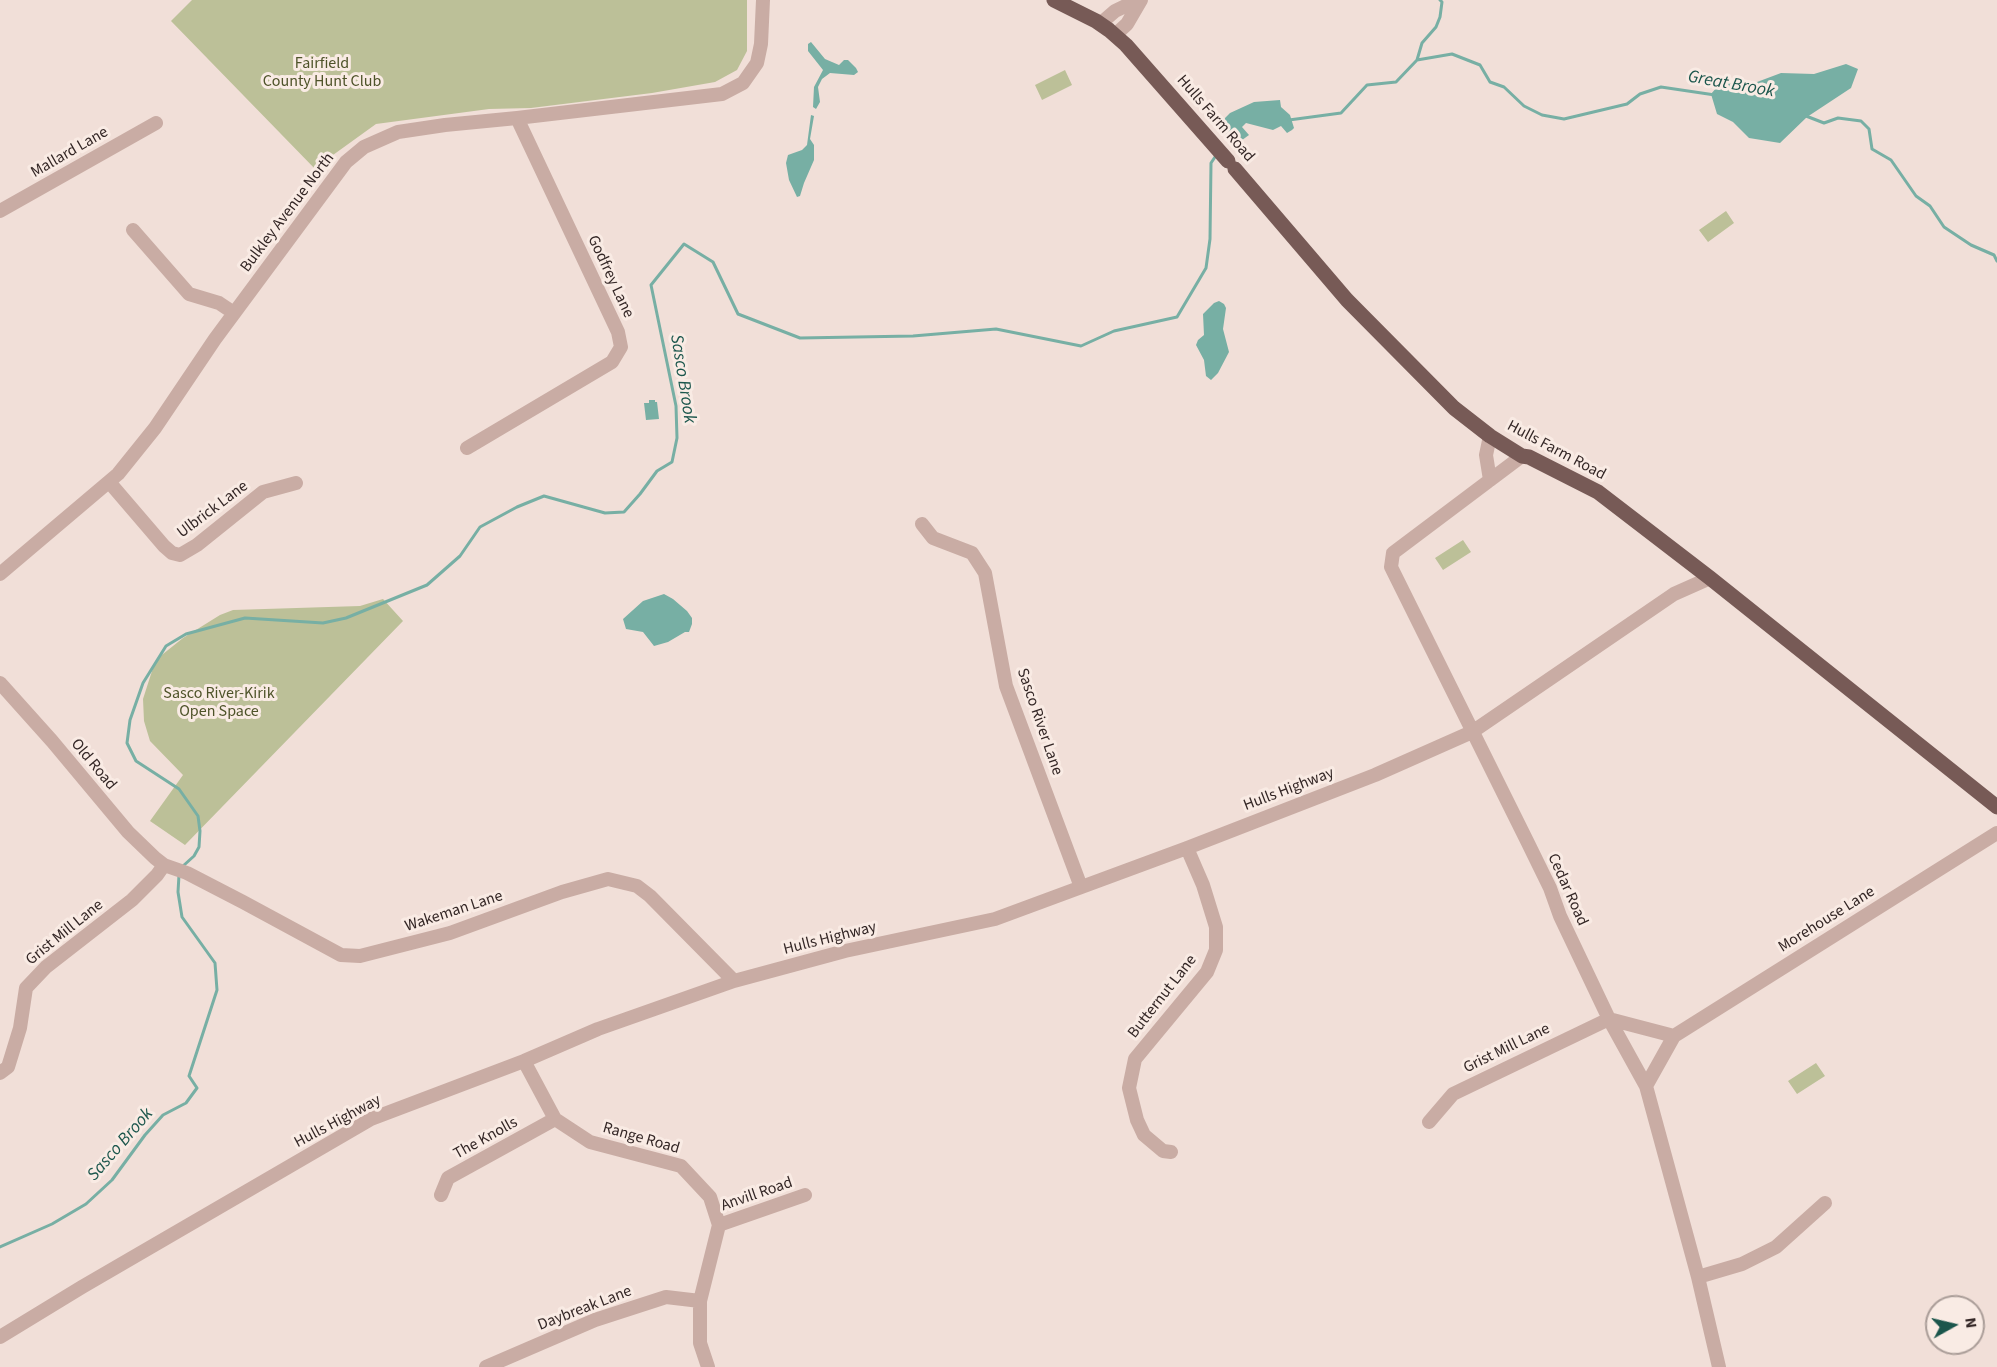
<!DOCTYPE html>
<html>
<head>
<meta charset="utf-8">
<style>
  body { margin:0 }
  #map { position:relative; width:1997px; height:1367px; overflow:hidden; background:#f1dfd8; font-family:"Source Sans 3",sans-serif }
  canvas { display:block }
  .north { position:absolute; left:1925px; top:1295px; width:60px; height:60px; box-sizing:border-box; background:#f9ebe4; border:2px solid #aa9d98; border-radius:50%; rotate:82deg; font-size:16px; font-weight:700; line-height:24px; text-align:center; color:#342726 }
  .north::after { content:''; display:block; margin:auto; width:21px; height:27px; background:#1b564c; clip-path:polygon(50% 0,100% 100%,50% 72%,0 100%) }
</style>
</head>
<body>
<div id="map">
<canvas width="1997" height="1367"></canvas>
<div class="north">N</div>
</div>
<script>
const ctx = document.querySelector('canvas').getContext('2d');
ctx.lineJoin = 'round';
function fillPath(path, color) {
  ctx.fillStyle = color;
  ctx.fill(path, 'evenodd');
}
function toPath(rows) {
  const path = new Path2D();
  for (const r of rows) {
    path.moveTo(r[0], r[1]);
    for (let i = 2; i < r.length; i += 2) path.lineTo(r[i], r[i + 1]);
  }
  return path;
}
function strokePath(path, color, width, dash) {
  ctx.strokeStyle = color;
  ctx.lineWidth = width;
  ctx.lineCap = dash ? 'butt' : 'round';
  ctx.setLineDash(dash || []);
  ctx.stroke(path);
}
function write(font, color, halo, rows, align = 'center') {
  ctx.font = font + ' "Source Sans 3",sans-serif';
  ctx.lineWidth = 6;
  ctx.setLineDash([]);
  ctx.textBaseline = 'middle';
  ctx.strokeStyle = halo;
  ctx.fillStyle = color;
  for (const [text, x, y, turn = 0] of rows) {
    ctx.save();
    ctx.translate(x, y);
    ctx.rotate((+turn || 0) * Math.PI / 180);
    ctx.textAlign = isNaN(turn) ? turn : align;
    if (halo) ctx.strokeText(text, 0, 0);
    ctx.fillText(text, 0, 0);
    ctx.restore();
  }
}
fillPath(toPath([
  [192,0,747,0,747,51,737,70,715,82,652,93,531,108,489,109,376,124,333,155,317,171,171,21],
  [1065,70,1072,85,1042,100,1035,85],
  [1726,211,1734,223,1708,242,1699,230],
  [1463,540,1471,552,1443,570,1435,558],
  [383,599,403,621,185,845,150,821,183,775,150,741,144,721,143,699,152,671,158,658,183,638,220,615,233,610,360,606],
  [1816,1063,1825,1076,1797,1094,1788,1081]
]), '#bcc098');
fillPath(toPath([
  [811,42,825,59,839,65,844,60,848,60,856,68,858,72,854,75,830,73,822,79,818,87,820,102,816,109,813,107,814,87,823,70,808,51,808,44],
  [1846,64,1858,69,1851,88,1807,117,1780,143,1749,138,1733,122,1717,114,1711,94,1717,87,1732,80,1749,85,1781,73,1814,74],
  [1280,100,1281,107,1290,115,1294,128,1292,130,1287,133,1281,126,1273,130,1246,123,1242,127,1249,135,1238,143,1229,145,1224,129,1225,118,1230,113,1254,102],
  [811,115,814,116,810,139,814,145,814,160,804,183,800,196,797,197,789,180,786,163,788,155,802,150,807,145],
  [1219,301,1224,304,1226,308,1223,329,1229,352,1218,373,1211,380,1206,376,1204,360,1196,345,1198,340,1204,335,1203,314,1214,303],
  [649,400,655,400,655,402,657,402,659,419,646,420,644,403,649,403],
  [664,594,673,599,687,611,692,618,692,624,689,632,685,632,668,642,654,646,643,632,626,629,623,619,643,601]
]), '#77afa4');
strokePath(toPath([
  [1417,60,1452,54,1480,65,1490,82,1504,87,1524,106,1542,115,1564,119,1627,104,1640,94,1661,87,1715,95],
  [1806,116,1824,123,1838,118,1861,121,1869,129,1872,149,1891,160,1916,196,1930,206,1944,227,1971,245,1994,255,1997,261],
  [1289,120,1341,113,1367,85,1396,82,1417,60,1422,43,1436,27,1440,17,1442,2,1440,0],
  [183,866,194,856,199,847,200,831,198,816,179,789,136,761,127,743,130,720,143,683,166,646,186,634,245,618,323,623,346,618,427,585,460,556,480,527,517,507,544,496,605,513,624,512,640,494,657,471,672,462,677,438,676,406,651,285,684,244,713,262,738,314,800,338,913,336,996,329,1081,346,1114,331,1177,317,1206,268,1210,239,1211,163,1217,154],
  [0,1247,52,1224,86,1204,112,1180,145,1135,163,1115,186,1103,197,1088,189,1076,217,990,215,963,182,917,178,892,179,875]
]), '#77afa4', 3);
strokePath(toPath([
  [1100,24,1115,11,1138,0],
  [1115,35,1127,24,1141,0],
  [0,211,156,123],
  [133,230,189,294,219,303,234,313],
  [1490,436,1486,455,1490,480],
  [467,448,612,362,621,347,618,332,517,118],
  [1522,456,1393,553,1391,567,1527,841,1550,888,1560,916,1609,1019,1646,1086,1698,1277,1719,1367],
  [110,483,164,546,172,553,180,555,197,545,263,492,296,483],
  [922,524,933,538,972,553,985,573,1006,686,1081,887],
  [0,574,118,474,155,428,215,339,346,162,364,147,398,132,445,125,517,118,722,94,743,83,757,63,761,44,763,0],
  [0,683,52,741,128,832,155,858,164,865,187,873,243,902,341,955,360,956,450,933,562,892,608,879,637,886,650,896,734,981],
  [524,1061,555,1119,590,1142,681,1166,710,1197,719,1225,700,1301,700,1343,708,1367],
  [0,1073,8,1067,20,1028,26,988,46,967,132,900,157,875,164,865],
  [1646,1086,1674,1036,1997,833],
  [1429,1122,1453,1094,1609,1019,1674,1036],
  [1171,1152,1163,1151,1144,1135,1137,1120,1129,1088,1135,1059,1207,972,1216,950,1216,927,1203,885,1187,848],
  [441,1195,448,1178,555,1119],
  [719,1225,805,1195],
  [1698,1277,1742,1264,1776,1247,1825,1203],
  [0,1337,82,1287,371,1119,524,1061,598,1029,734,981,845,951,995,919,1187,848,1375,775,1472,732,1674,594,1710,578],
  [486,1367,595,1320,666,1297,700,1301]
]), '#c9aca4', 14);
strokePath(toPath([
  [1054,0,1096,21,1109,30,1126,45,1228,161],
  [1235,169,1347,300,1454,408,1490,436,1522,456,1529,457,1598,492,1710,578,1997,807]
]), '#775a56', 15);
write('16px', '#4e5329', '#f9ebe4', [
  ["Fairfield",322,64],
  ["County Hunt Club",322,82],
  ["Sasco River-Kirik",219,694],
  ["Open Space",219,712]
]);
write('16px', '#342726', '#f9ebe4', [
  ["Hulls Farm Road",1215,119,49],
  ["Mallard Lane",70,153,-30],
  ["Bulkley Avenue North",288,213,-53],
  ["Godfrey Lane",610,277,65],
  ["Hulls Farm Road",1556,451,28],
  ["Ulbrick Lane",213,510,-37],
  ["Sasco River Lane",1039,722,71],
  ["Old Road",93,765,50],
  ["Hulls Highway",1289,790,-21],
  ["Cedar Road",1567,890,66],
  ["Wakeman Lane",454,912,-18],
  ["Morehouse Lane",1827,920,-32],
  ["Grist Mill Lane",65,933,-39],
  ["Hulls Highway",830,939,-14],
  ["Butternut Lane",1163,997,-52],
  ["Grist Mill Lane",1507,1049,-26],
  ["Hulls Highway",338,1122,-28],
  ["The Knolls",486,1139,-29],
  ["Range Road",641,1139,16],
  ["Anvill Road",757,1195,-19],
  ["Daybreak Lane",585,1309,-21]
]);
write('italic 18px', '#1b564c', '#f9ebe4', [
  ["Great Brook",1731,85,10],
  ["Sasco Brook",682,379,81],
  ["Sasco Brook",121,1145,-49]
]);
</script>
</body>
</html>
